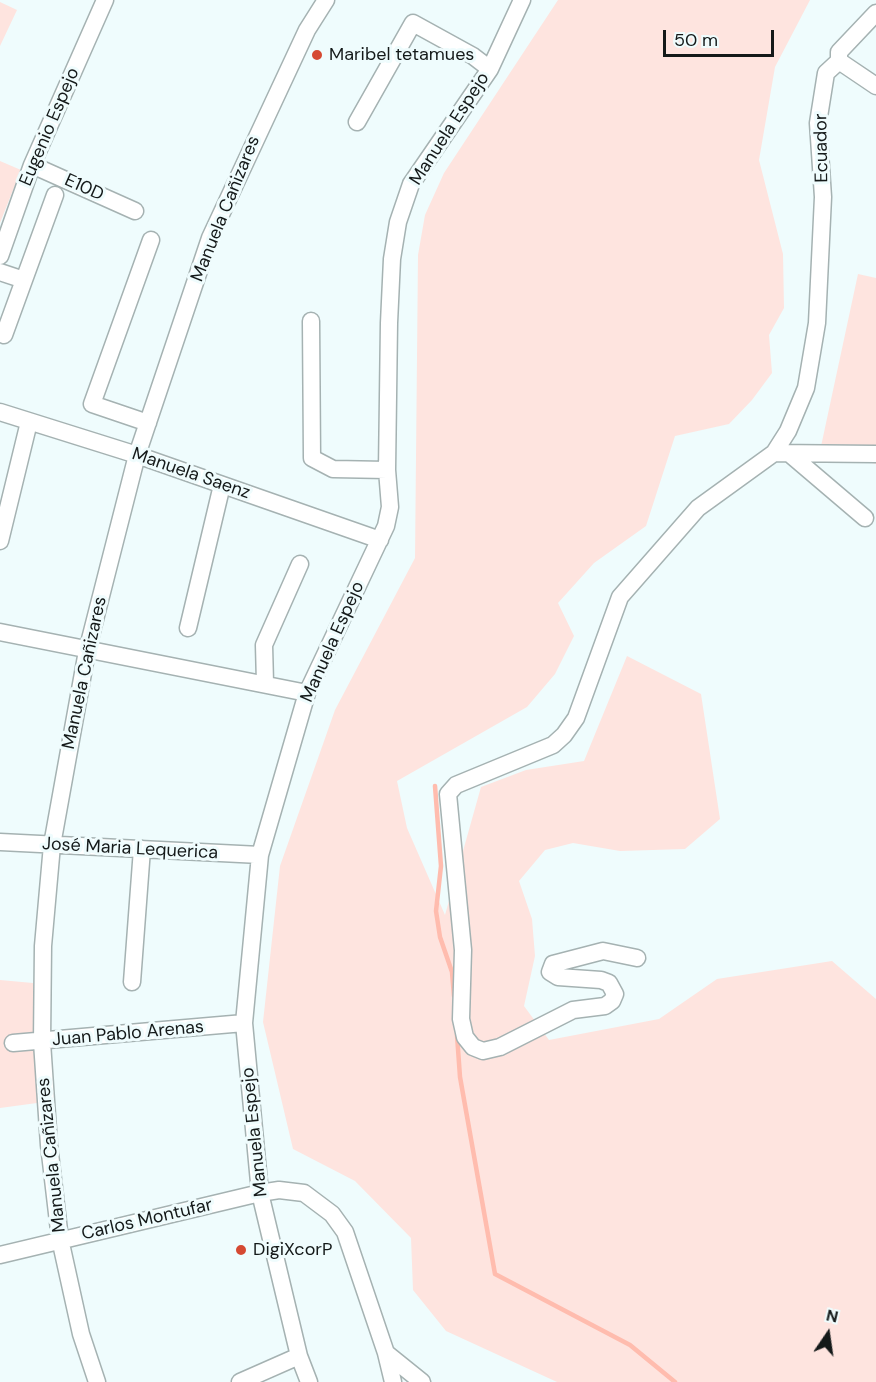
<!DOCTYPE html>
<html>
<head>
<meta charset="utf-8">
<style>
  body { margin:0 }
  #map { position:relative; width:876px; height:1382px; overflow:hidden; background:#effcfd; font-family:"DM Sans",sans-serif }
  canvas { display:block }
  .north { position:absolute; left:798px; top:1304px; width:60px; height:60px; -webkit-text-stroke:4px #effcfd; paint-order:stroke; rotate:13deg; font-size:16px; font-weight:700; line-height:24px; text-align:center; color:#141919 }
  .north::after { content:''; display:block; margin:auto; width:21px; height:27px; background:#141919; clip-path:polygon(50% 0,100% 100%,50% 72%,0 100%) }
  .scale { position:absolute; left:663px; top:30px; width:111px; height:27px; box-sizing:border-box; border:3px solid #141919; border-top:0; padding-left:8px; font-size:18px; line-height:21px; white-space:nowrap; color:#141919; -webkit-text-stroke:4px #effcfd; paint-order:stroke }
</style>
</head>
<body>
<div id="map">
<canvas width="876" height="1382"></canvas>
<div class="north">N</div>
<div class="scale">50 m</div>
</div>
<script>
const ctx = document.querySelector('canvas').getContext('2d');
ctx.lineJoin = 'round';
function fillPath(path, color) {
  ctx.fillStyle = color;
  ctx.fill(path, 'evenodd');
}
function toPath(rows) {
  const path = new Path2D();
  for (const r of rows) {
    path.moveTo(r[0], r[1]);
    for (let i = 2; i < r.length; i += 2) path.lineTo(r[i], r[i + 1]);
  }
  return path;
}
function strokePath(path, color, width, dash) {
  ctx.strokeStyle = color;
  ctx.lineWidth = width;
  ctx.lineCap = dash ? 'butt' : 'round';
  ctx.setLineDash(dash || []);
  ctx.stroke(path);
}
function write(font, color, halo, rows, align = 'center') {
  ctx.font = font + ' "DM Sans",sans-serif';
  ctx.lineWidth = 6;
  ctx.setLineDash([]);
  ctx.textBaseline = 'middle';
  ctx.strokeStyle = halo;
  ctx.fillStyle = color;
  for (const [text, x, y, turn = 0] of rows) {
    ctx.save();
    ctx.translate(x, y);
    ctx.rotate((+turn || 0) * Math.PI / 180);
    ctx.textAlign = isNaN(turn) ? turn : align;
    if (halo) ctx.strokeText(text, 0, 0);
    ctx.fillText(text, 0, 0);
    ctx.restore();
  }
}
fillPath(toPath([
  [558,0,810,0,775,67,759,160,783,254,784,308,769,335,772,373,752,400,729,424,675,436,646,526,594,563,558,603,574,636,555,674,527,707,397,781,407,828,445,915,481,787,526,770,584,761,627,656,701,694,720,819,685,849,620,851,573,843,545,850,519,881,532,919,535,956,524,1006,549,1040,659,1019,717,979,832,961,876,999,876,1382,557,1382,446,1331,413,1290,411,1238,355,1181,293,1149,263,1022,280,866,335,710,415,558,418,255,425,215,444,173],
  [0,2,17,10,0,46],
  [0,161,21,170,0,223],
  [858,274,876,278,876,464,820,451],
  [0,980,33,983,37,1103,0,1108]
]), '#fee4df');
strokePath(toPath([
  [435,786,441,866,436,911,440,937,452,972,454,996],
  [457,1035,460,1077,495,1274,630,1345,675,1382]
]), '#ffbcae', 4.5);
const minor = toPath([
  [839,61,876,86],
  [357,122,413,23,473,56,490,69],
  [32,165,135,211],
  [0,256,32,165,105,0],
  [0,272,24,280,55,195],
  [311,321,312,458,333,469,387,470],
  [4,335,24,280],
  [0,412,137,455,380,540],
  [148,423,92,404,151,240],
  [774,453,876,454],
  [791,455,865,518],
  [0,541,29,422],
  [188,628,222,485],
  [0,632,307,693],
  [265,683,264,645,300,564],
  [0,842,260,855],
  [637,958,603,951,553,964,550,972,558,977,601,980,609,983,615,994,612,1001,605,1006,573,1010,500,1047,483,1051,473,1047,465,1037,461,1019,463,950,448,794,456,785,553,745,564,735,576,718,620,597,698,508,774,453,788,431,806,388,817,323,823,197,818,123,826,73,839,61,839,52,876,13],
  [132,982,142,849],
  [13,1043,244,1023],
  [0,1255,260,1193,279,1190,304,1193,332,1214,345,1232,386,1353,422,1382],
  [386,1353,393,1382],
  [97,1382,81,1334,60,1239,49,1145,42,1042,43,946,52,845,87,651,137,455,210,238,307,30,326,0],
  [240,1382,299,1356],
  [309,1382,299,1356,260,1193,244,1023,260,855,307,693,386,526,390,507,387,470,389,323,392,259,398,222,411,184,490,69,522,0]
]);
strokePath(minor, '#a5b2b2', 19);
strokePath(minor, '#fff', 16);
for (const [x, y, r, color] of [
  [317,55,6,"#d54932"],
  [241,1250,6,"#d54932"]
]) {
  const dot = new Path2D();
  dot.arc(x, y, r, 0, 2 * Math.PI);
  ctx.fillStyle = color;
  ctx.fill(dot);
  strokePath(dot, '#effcfd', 2);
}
write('18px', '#141919', '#effcfd', [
  ["Maribel tetamues",329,55],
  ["DigiXcorP",253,1250]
], 'left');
write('18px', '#141919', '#effcfd', [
  ["Eugenio Espejo",50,127,-67],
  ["Manuela Espejo",450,129,-57],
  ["Ecuador",822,148,-91],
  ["E10D",84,188,24],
  ["Manuela Cañizares",226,209,-68],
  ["Manuela Saenz",191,474,19],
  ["Manuela Espejo",333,642,-66],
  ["Manuela Cañizares",85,673,-78],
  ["José Maria Lequerica",130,849,3],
  ["Juan Pablo Arenas",128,1034,-5],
  ["Manuela Espejo",255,1132,-96],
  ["Manuela Cañizares",52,1155,-96],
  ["Carlos Montufar",147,1220,-13]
]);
</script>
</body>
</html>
